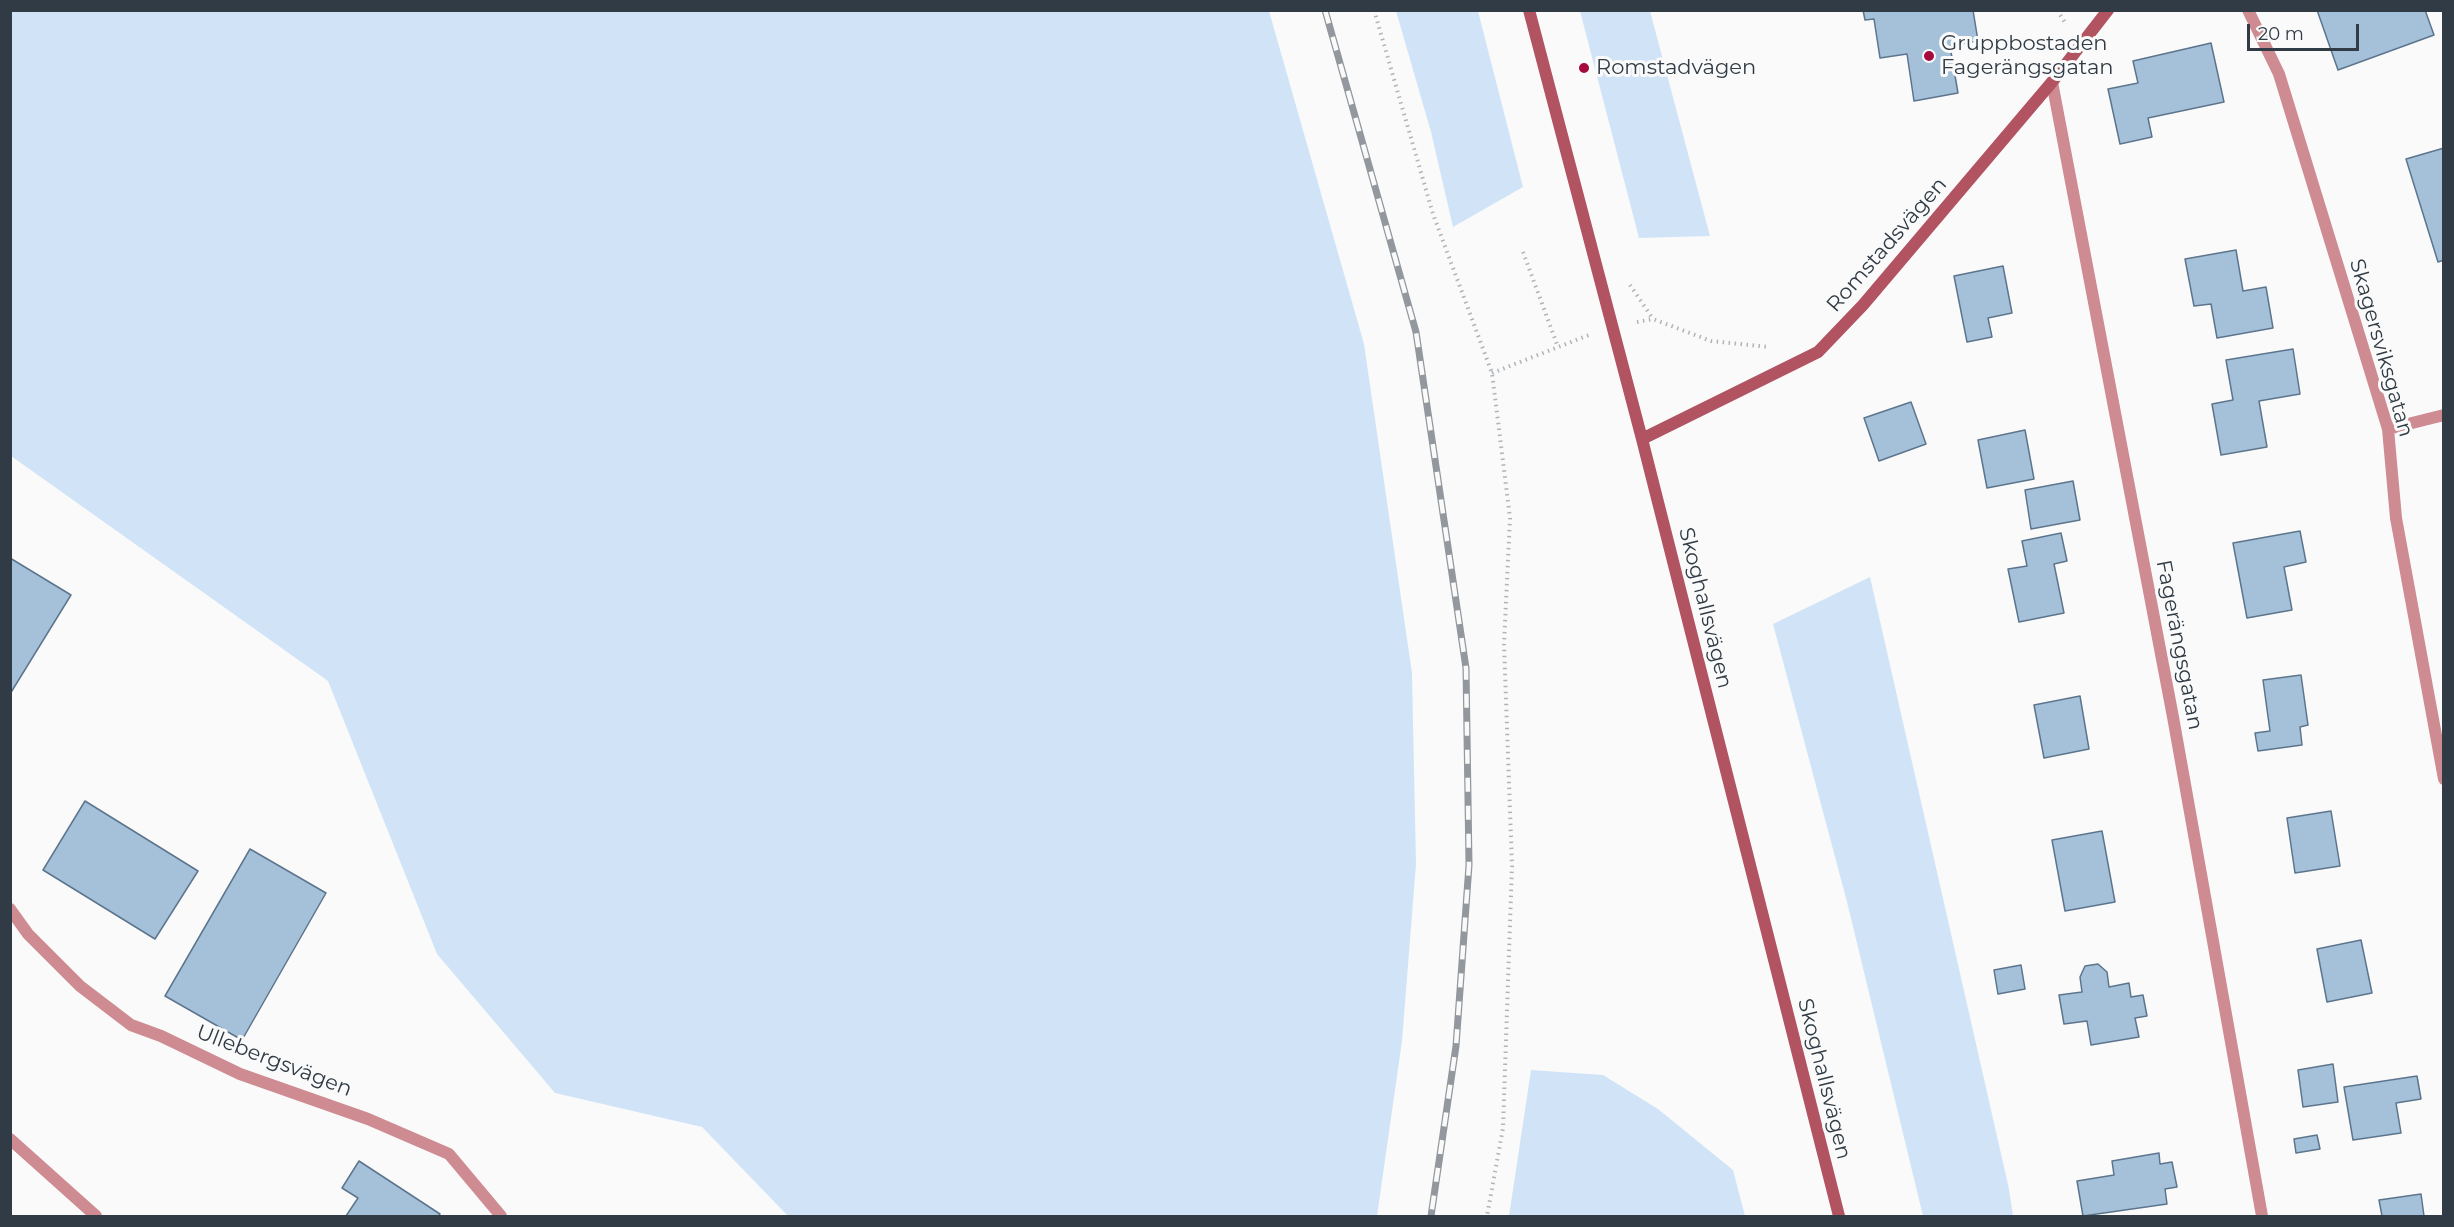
<!DOCTYPE html>
<html>
<head>
<meta charset="utf-8">
<style>
  body { margin:0 }
  #map { position:relative; width:2454px; height:1227px; overflow:hidden; background:#fafafa; font-family:Montserrat,sans-serif }
  canvas { display:block }
  .frame { position:absolute; inset:0; border:12px solid #303b45; pointer-events:none }
  .scale { position:absolute; left:2247px; top:24px; width:112px; height:27px; box-sizing:border-box; border:3px solid #303b45; border-top:0; padding-left:8px; font-size:18px; line-height:21px; white-space:nowrap; color:#303b45; -webkit-text-stroke:4px #fafafa; paint-order:stroke }
</style>
</head>
<body>
<div id="map">
<canvas width="2454" height="1227"></canvas>
<div class="frame"></div>
<div class="scale">20 m</div>
</div>
<script>
const ctx = document.querySelector('canvas').getContext('2d');
ctx.lineJoin = 'round';
function fillPath(path, color) {
  ctx.fillStyle = color;
  ctx.fill(path, 'evenodd');
}
function toPath(rows) {
  const path = new Path2D();
  for (const r of rows) {
    path.moveTo(r[0], r[1]);
    for (let i = 2; i < r.length; i += 2) path.lineTo(r[i], r[i + 1]);
  }
  return path;
}
function strokePath(path, color, width, dash) {
  ctx.strokeStyle = color;
  ctx.lineWidth = width;
  ctx.lineCap = dash ? 'butt' : 'round';
  ctx.setLineDash(dash || []);
  ctx.stroke(path);
}
function write(font, color, halo, rows, align = 'center') {
  ctx.font = font + ' Montserrat,sans-serif';
  ctx.lineWidth = 6;
  ctx.setLineDash([]);
  ctx.textBaseline = 'middle';
  ctx.strokeStyle = halo;
  ctx.fillStyle = color;
  for (const [text, x, y, turn = 0] of rows) {
    ctx.save();
    ctx.translate(x, y);
    ctx.rotate((+turn || 0) * Math.PI / 180);
    ctx.textAlign = isNaN(turn) ? turn : align;
    if (halo) ctx.strokeText(text, 0, 0);
    ctx.fillText(text, 0, 0);
    ctx.restore();
  }
}
fillPath(toPath([
  [11,10,1269,11,1364,344,1412,673,1416,864,1402,1041,1377,1216,788,1216,702,1127,555,1093,437,954,328,681,11,456],
  [1396,11,1478,11,1523,187,1453,227,1431,132],
  [1580,11,1650,11,1710,236,1639,238],
  [1870,577,2009,1189,2013,1216,1923,1216,1847,902,1773,624],
  [1531,1070,1603,1075,1658,1109,1733,1170,1745,1216,1509,1216]
]), '#d1e4f7');
const building = toPath([
  [1863,10,1973,10,1978,41,1950,46,1958,93,1914,101,1907,54,1880,58,1874,19,1865,20,1863,10],
  [2317,10,2425,10,2434,35,2338,70,2317,10],
  [2211,43,2224,102,2148,118,2152,137,2120,144,2108,89,2138,83,2133,61,2211,43],
  [2444,148,2444,260,2438,262,2406,159,2444,148],
  [2236,250,2243,291,2266,287,2273,328,2217,338,2211,304,2194,306,2185,259,2236,250],
  [2003,266,2012,313,1988,318,1992,337,1967,342,1954,276,2003,266],
  [2293,349,2300,394,2259,401,2267,447,2221,455,2212,404,2233,400,2226,360,2293,349],
  [1911,402,1926,444,1879,461,1864,418,1911,402],
  [2025,430,2034,479,1987,488,1978,440,2025,430],
  [2073,481,2080,520,2031,529,2025,490,2073,481],
  [2300,531,2306,562,2284,567,2292,610,2247,618,2233,543,2300,531],
  [2061,533,2067,561,2054,564,2064,613,2019,622,2008,569,2027,566,2022,541,2061,533],
  [10,558,71,595,10,694,10,558],
  [2301,675,2308,725,2300,727,2302,745,2258,751,2255,733,2270,731,2263,680,2301,675],
  [2080,696,2089,749,2044,758,2034,705,2080,696],
  [85,801,198,871,155,939,43,870,85,801],
  [2331,811,2340,866,2295,873,2287,818,2331,811],
  [2102,831,2115,902,2065,911,2052,840,2102,831],
  [250,849,326,893,242,1040,165,996,250,849],
  [2361,940,2372,993,2327,1002,2317,949,2361,940],
  [2098,964,2107,972,2109,987,2129,983,2131,997,2143,995,2147,1016,2135,1018,2139,1037,2091,1045,2087,1021,2064,1024,2059,995,2082,992,2080,977,2085,966,2098,964],
  [2021,965,2025,989,1998,994,1994,970,2021,965],
  [2333,1064,2338,1102,2303,1107,2298,1070,2333,1064],
  [2417,1076,2421,1099,2396,1103,2401,1133,2353,1140,2344,1087,2417,1076],
  [2317,1135,2320,1149,2296,1153,2294,1139,2317,1135],
  [2159,1153,2160,1164,2172,1162,2177,1187,2165,1189,2167,1204,2083,1216,2077,1181,2114,1175,2112,1161,2159,1153],
  [359,1161,440,1214,438,1216,346,1216,358,1198,342,1188,359,1161],
  [2421,1194,2424,1216,2382,1216,2379,1200,2421,1194]
]);
fillPath(building, '#a5c1da');
strokePath(building, '#5c758d', 1.5);
strokePath(toPath([
  [1374,10,1433,214,1492,373,1510,518,1504,644,1512,866,1503,1128,1487,1216],
  [2057,10,2066,24],
  [1523,252,1558,347],
  [1630,285,1653,319],
  [1637,322,1653,319,1711,341,1769,347],
  [1492,373,1589,335]
]), '#b0b4b8', 4, [1.5, 4.5]);
strokePath(toPath([
  [2248,10,2279,74,2388,429,2396,518,2444,779],
  [2052,82,2173,717,2262,1216],
  [2388,429,2444,415],
  [10,909,28,934,80,986,131,1025,161,1036,240,1074,368,1119,449,1154,501,1216],
  [10,1139,96,1216]
]), '#ce8b92', 12);
strokePath(toPath([
  [1529,10,1642,439,1839,1216],
  [1642,439,1818,352,1863,305,2052,82,2108,10]
]), '#b15361', 12);
const rail = toPath([
  [1325,10,1416,332,1466,668,1469,865,1456,1046,1431,1216]
]);
strokePath(rail, '#92989d', 7);
strokePath(rail, '#fafafa', 4.5, [14]);
for (const [x, y, r, color] of [
  [1929,56,6,"#a50b3c"],
  [1584,68,6,"#a50b3c"]
]) {
  const dot = new Path2D();
  dot.arc(x, y, r, 0, 2 * Math.PI);
  ctx.fillStyle = color;
  ctx.fill(dot);
  strokePath(dot, '#fafafa', 2);
}
write('21px', '#303b45', '#fafafa', [
  ["Gruppbostaden",1941,44],
  ["Fagerängsgatan",1941,68],
  ["Romstadvägen",1596,68]
], 'left');
write('21px', '#303b45', '#fafafa', [
  ["Romstadsvägen",1887,245,-49],
  ["Skagersviksgatan",2381,348,74],
  ["Skoghallsvägen",1705,608,76],
  ["Fagerängsgatan",2179,645,79],
  ["Ullebergsvägen",274,1061,21],
  ["Skoghallsvägen",1824,1079,76]
]);
</script>
</body>
</html>
